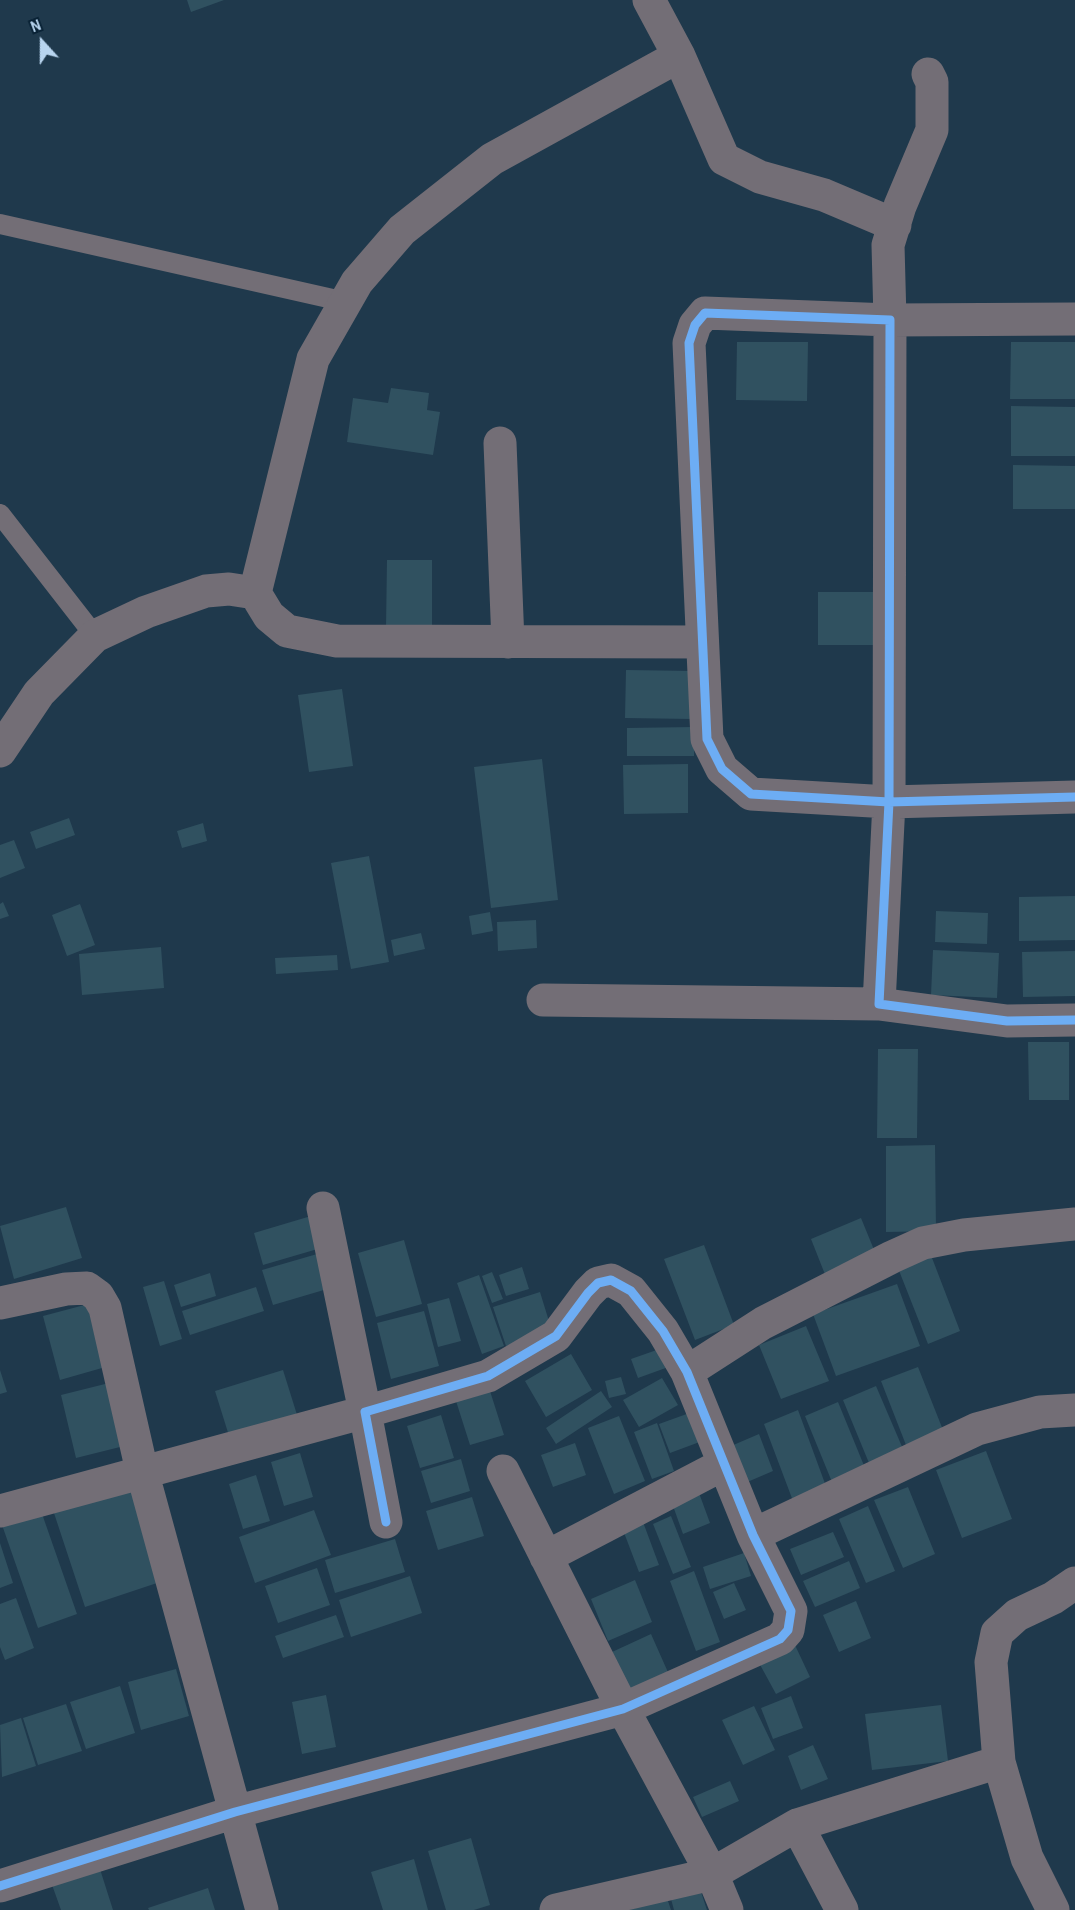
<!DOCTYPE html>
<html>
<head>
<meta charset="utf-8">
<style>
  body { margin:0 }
  #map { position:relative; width:1075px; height:1910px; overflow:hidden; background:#1f394c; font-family:"Archivo Narrow",sans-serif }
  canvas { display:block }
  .north { position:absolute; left:12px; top:12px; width:60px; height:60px; -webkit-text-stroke:4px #092235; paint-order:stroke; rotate:339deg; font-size:16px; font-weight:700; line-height:24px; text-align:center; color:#b8d5ef }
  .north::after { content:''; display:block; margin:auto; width:21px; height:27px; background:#b8d5ef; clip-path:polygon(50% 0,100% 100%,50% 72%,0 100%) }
</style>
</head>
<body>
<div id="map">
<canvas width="1075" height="1910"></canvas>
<div class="north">N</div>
</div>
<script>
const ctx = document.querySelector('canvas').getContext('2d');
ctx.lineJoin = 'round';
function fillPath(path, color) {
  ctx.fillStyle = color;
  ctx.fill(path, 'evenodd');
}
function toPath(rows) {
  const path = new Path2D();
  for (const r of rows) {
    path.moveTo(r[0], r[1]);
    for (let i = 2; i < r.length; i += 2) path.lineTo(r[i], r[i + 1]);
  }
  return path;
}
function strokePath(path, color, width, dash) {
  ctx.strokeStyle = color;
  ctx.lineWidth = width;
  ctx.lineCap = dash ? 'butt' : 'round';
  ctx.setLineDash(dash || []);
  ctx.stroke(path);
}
fillPath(toPath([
  [187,0,224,0,191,12],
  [737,342,808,342,807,401,736,400],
  [1011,342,1075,342,1075,399,1010,399],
  [391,388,429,393,427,410,440,412,433,455,347,442,353,398,388,403],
  [1011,406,1075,407,1075,456,1011,456],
  [1013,465,1075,466,1075,509,1013,509],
  [387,560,432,560,432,628,386,628],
  [818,592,874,592,874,645,818,645],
  [626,670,693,671,692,719,625,718],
  [342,689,353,766,309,772,298,695],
  [694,727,694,756,627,756,627,728],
  [542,759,558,900,491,908,474,767],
  [688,764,688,813,624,814,623,765],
  [69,818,75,835,36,849,30,832],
  [203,823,207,841,182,848,177,831],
  [14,840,25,868,0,878,0,845],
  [369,856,389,962,351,969,331,863],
  [1075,896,1075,940,1019,941,1019,897],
  [3,902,9,916,0,919,0,904],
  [80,904,95,945,67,956,52,915],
  [936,911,988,913,987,944,935,942],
  [490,912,493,931,472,935,469,916],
  [536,920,537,948,498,951,497,922],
  [421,933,425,949,394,956,391,940],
  [161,947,164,988,82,995,79,954],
  [933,950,999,953,997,998,931,995],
  [1075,951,1075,996,1023,997,1022,952],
  [337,955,338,970,276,974,275,958],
  [1028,1042,1069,1042,1069,1100,1029,1100],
  [878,1049,918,1049,917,1138,877,1138],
  [935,1145,936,1231,886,1232,886,1146],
  [66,1207,82,1258,14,1279,0,1226],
  [311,1216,321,1248,263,1265,254,1233],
  [861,1218,879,1262,828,1282,811,1239],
  [404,1240,422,1304,376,1317,358,1253],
  [704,1245,734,1325,695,1340,664,1259],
  [929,1250,960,1331,928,1344,896,1263],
  [324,1252,334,1287,273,1305,262,1270],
  [522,1267,529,1289,506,1296,499,1275],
  [492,1272,503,1299,492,1303,482,1276],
  [210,1273,216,1296,181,1307,174,1285],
  [479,1275,504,1346,482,1354,457,1283],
  [164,1281,182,1339,160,1346,143,1287],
  [897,1284,920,1346,836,1376,813,1314],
  [256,1287,264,1311,190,1335,182,1311],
  [540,1292,552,1331,506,1346,493,1307],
  [449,1298,461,1341,438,1347,427,1304],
  [92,1303,109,1366,60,1380,43,1316],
  [424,1311,439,1366,391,1379,377,1323],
  [806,1326,829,1381,781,1399,759,1345],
  [668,1346,674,1365,638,1378,631,1359],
  [571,1354,592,1390,546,1417,525,1381],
  [918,1367,943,1430,906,1445,881,1381],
  [0,1370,7,1392,0,1394],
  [283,1370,298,1418,230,1439,215,1391],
  [621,1377,626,1394,609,1398,605,1381],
  [662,1378,678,1405,639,1427,623,1400],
  [117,1381,132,1444,76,1458,61,1395],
  [876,1386,903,1449,869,1463,843,1400],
  [490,1391,504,1435,470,1445,456,1401],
  [601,1391,612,1407,556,1444,546,1428],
  [838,1402,865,1468,832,1482,805,1416],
  [798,1410,827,1489,793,1501,764,1424],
  [695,1411,705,1440,670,1453,659,1424],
  [441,1415,454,1458,420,1468,407,1426],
  [619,1416,645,1481,614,1494,588,1428],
  [657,1423,674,1471,652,1479,634,1432],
  [759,1434,773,1471,745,1483,731,1446],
  [575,1443,586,1475,553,1487,541,1455],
  [986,1451,1012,1519,962,1538,936,1470],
  [300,1453,313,1497,284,1506,271,1462],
  [461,1459,470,1491,431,1503,421,1471],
  [256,1475,270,1521,243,1529,229,1484],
  [134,1481,166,1580,85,1607,52,1507],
  [908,1487,935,1554,903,1568,874,1500],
  [699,1493,710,1523,683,1534,672,1503],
  [472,1497,484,1536,438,1550,426,1511],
  [868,1506,895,1571,866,1583,839,1519],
  [40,1508,77,1614,38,1628,1,1522],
  [314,1510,331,1555,255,1583,239,1537],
  [671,1516,691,1567,673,1574,653,1524],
  [643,1522,659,1565,639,1572,623,1530],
  [833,1532,844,1557,801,1575,790,1549],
  [395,1539,405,1572,335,1593,325,1560],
  [0,1543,13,1583,0,1588],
  [744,1553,751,1576,710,1589,703,1567],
  [849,1561,860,1588,815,1607,803,1581],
  [317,1568,330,1605,278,1623,265,1586],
  [694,1571,720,1642,696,1651,670,1581],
  [410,1576,422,1613,351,1637,339,1600],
  [635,1580,652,1622,608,1641,591,1599],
  [734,1583,746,1610,724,1619,713,1592],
  [16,1598,34,1648,5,1660,0,1647,0,1604],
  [856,1601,871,1638,839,1652,823,1615],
  [336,1615,344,1637,283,1658,275,1636],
  [651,1634,671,1679,632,1696,612,1652],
  [794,1643,810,1677,776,1694,758,1661],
  [176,1669,189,1716,141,1730,128,1682],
  [120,1686,135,1733,86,1749,70,1702],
  [326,1695,336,1747,302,1754,292,1702],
  [791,1696,803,1728,773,1739,761,1708],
  [66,1704,82,1751,38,1765,23,1718],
  [941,1705,948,1761,872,1770,865,1714],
  [754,1706,775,1750,743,1765,722,1720],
  [21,1718,36,1766,2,1777,0,1725],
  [813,1745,828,1779,801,1790,788,1756],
  [730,1781,739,1801,702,1817,693,1797],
  [471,1838,490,1905,474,1910,446,1910,428,1851],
  [414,1859,428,1910,383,1910,371,1872],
  [99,1866,113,1910,61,1910,51,1882],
  [208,1888,215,1910,149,1910,148,1908],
  [700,1889,707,1910,674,1910,671,1899],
  [667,1898,671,1910,628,1910]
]), '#305160');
strokePath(toPath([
  [0,224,346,302],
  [0,514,95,636]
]), '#736e76', 20);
strokePath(toPath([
  [649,0,679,56,724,159,760,177,824,195,895,225],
  [679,56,492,159,402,230,357,282,313,359,255,593,269,616,287,631,337,641,701,642],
  [928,74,932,82,932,130,900,206,888,245,890,320,1075,319],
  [500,443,508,642],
  [0,751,39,693,95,636,146,612,206,591,229,589,255,593],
  [1075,797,889,802,751,794,722,769,707,739,689,343,695,325,705,313,890,320,889,802,879,1004,1007,1021,1075,1020],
  [543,1000,879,1004],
  [0,1303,66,1289,87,1288,98,1296,105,1308,142,1471,262,1910],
  [687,1372,763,1323,892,1257,923,1243,964,1235,1075,1224],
  [503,1471,623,1709,712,1874,727,1910],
  [0,1511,365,1412,323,1208],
  [753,1535,977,1429,1040,1412,1075,1410],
  [546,1557,724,1464],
  [797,1825,842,1910],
  [0,1886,235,1812,623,1709,780,1639,788,1630,791,1611,753,1535,687,1372,663,1331,631,1291,611,1280,598,1283,588,1293,556,1336,488,1376,365,1412,386,1522],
  [556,1910,712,1874,797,1825,999,1762],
  [1053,1910,1027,1858,999,1762,991,1662,997,1633,1017,1615,1053,1598,1075,1583]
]), '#736e76', 33);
strokePath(toPath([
  [1075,797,889,802,751,794,722,769,707,739,689,343,695,325,705,313,890,320,889,802,879,1004,1007,1021,1075,1020],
  [0,1886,235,1812,623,1709,780,1639,788,1630,791,1611,753,1535,687,1372,663,1331,631,1291,611,1280,598,1283,588,1293,556,1336,488,1376,365,1412,386,1522]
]), '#6dadf4', 9);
</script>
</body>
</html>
